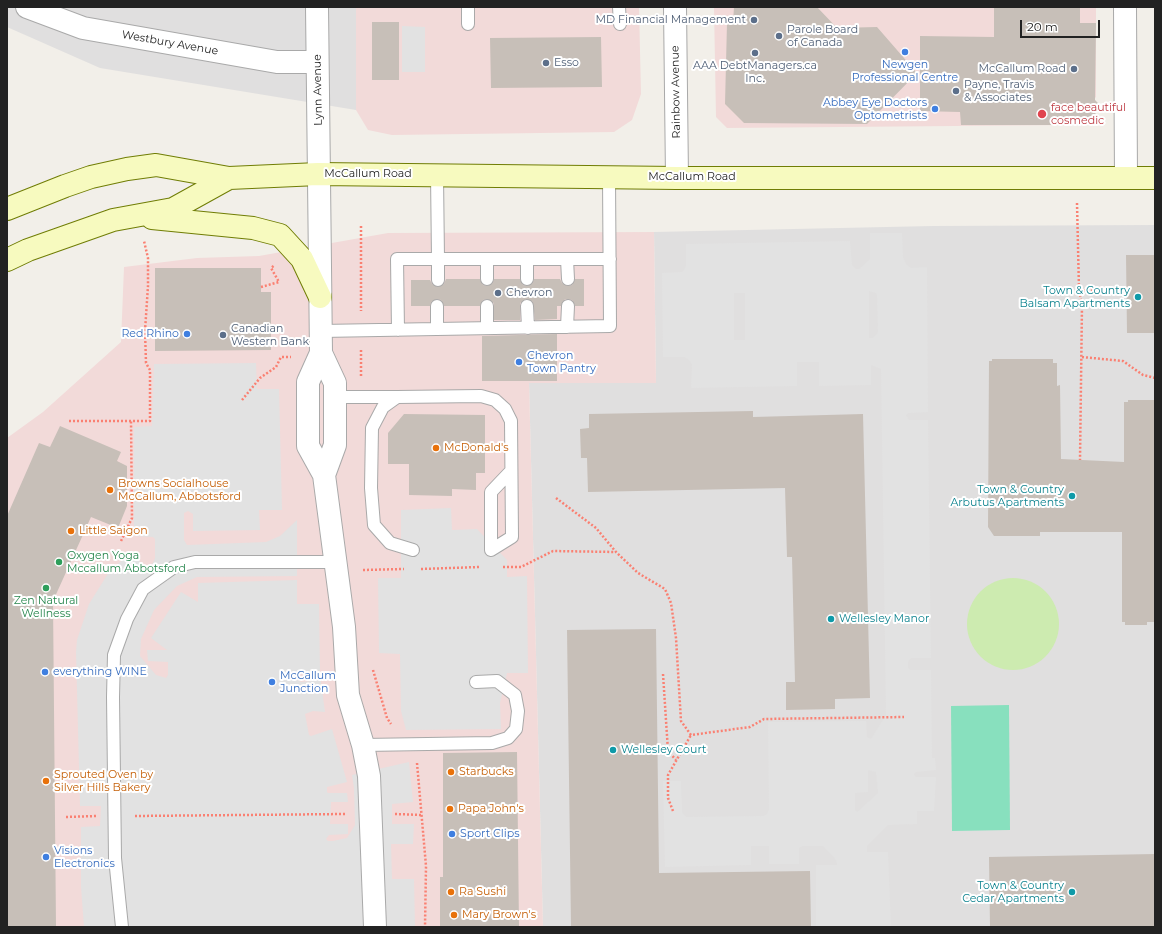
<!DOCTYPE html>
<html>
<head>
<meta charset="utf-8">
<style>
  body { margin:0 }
  #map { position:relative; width:1162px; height:934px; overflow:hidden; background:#f2efe9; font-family:Montserrat,sans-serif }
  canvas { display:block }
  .frame { position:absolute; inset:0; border:8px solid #222; pointer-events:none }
  .scale { position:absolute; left:1020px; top:20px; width:80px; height:18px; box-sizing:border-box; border:2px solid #222; border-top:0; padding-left:5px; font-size:12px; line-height:14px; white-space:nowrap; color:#222; -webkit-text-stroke:3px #fff; paint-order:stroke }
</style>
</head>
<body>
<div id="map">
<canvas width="1162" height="934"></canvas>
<div class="frame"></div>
<div class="scale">20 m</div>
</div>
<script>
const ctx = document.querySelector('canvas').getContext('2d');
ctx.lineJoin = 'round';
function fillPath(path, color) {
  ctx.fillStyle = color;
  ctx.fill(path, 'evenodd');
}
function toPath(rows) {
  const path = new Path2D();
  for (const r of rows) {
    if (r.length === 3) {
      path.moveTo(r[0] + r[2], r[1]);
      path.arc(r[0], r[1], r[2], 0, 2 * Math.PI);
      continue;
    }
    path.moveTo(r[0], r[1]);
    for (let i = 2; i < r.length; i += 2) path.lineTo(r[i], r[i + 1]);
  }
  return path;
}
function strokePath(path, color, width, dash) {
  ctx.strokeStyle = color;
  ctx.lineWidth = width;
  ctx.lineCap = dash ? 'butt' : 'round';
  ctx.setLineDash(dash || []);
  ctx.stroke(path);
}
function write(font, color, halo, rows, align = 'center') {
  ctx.font = font + ' Montserrat,sans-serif';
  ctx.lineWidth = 4;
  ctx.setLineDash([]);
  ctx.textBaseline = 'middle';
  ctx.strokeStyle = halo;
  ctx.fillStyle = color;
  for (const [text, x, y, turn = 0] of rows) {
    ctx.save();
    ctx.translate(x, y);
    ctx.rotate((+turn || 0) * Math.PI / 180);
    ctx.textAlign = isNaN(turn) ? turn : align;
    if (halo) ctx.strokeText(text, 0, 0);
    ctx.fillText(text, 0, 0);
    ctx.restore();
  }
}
fillPath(toPath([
  [7,7,356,7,356,110,100,68,7,27],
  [1155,225,1155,927,543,927,529,383,656,383,654,232,933,226]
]), '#e0dfdf');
fillPath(toPath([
  [356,7,639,7,641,94,632,120,614,132,392,135,368,130,356,110],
  [714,7,1096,7,1096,97,1069,125,727,128,716,117],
  [654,232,656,383,529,383,543,927,7,927,7,438,43,412,121,342,124,267,197,258,259,256,388,233]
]), '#f2dad9');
fillPath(toPath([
  [1013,624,46]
]), '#cdebb0');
fillPath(toPath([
  [1009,705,1010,830,952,831,951,706]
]), '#88e0be');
fillPath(toPath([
  [402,26,425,27,425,72,402,72],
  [870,233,902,233,903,257,906,264,911,268,927,267,928,412,909,413,906,415,909,420,928,420,931,658,911,658,908,662,908,668,911,670,931,670,932,758,935,758,936,770,916,772,914,774,916,777,936,777,934,811,917,811,917,824,888,825,867,846,867,852,888,852,891,927,816,927,816,865,837,865,836,860,823,846,803,846,799,848,799,864,769,864,769,846,751,846,751,865,665,867,663,781,681,781,682,812,686,817,763,816,767,814,769,809,768,722,866,721,867,737,871,739,886,715,881,369,871,365,871,385,819,386,819,362,797,362,797,386,691,388,692,365,689,360,684,357,663,357,662,273,682,272,684,270,686,265,686,244,850,241,852,265,856,269,859,269,870,259],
  [869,291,876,293,877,296,878,332,873,338,869,338],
  [734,293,745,293,745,340,734,340],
  [868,770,876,772,878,793,857,812,855,810,855,793,868,792],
  [256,363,257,389,279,389,282,510,259,510,260,530,193,531,193,514,188,511,184,513,184,540,187,545,266,542,280,536,297,520,297,576,197,577,177,586,154,610,141,639,140,656,156,675,166,678,168,675,168,662,148,661,147,650,167,650,151,638,181,592,198,602,198,583,297,580,297,604,319,604,320,673,300,673,297,676,298,680,301,682,311,681,320,675,325,712,313,711,305,714,309,735,311,736,332,729,347,782,327,787,327,792,328,793,347,793,348,802,331,802,330,824,348,824,348,834,329,835,326,839,328,841,333,841,347,838,355,825,354,788,352,775,409,762,413,802,392,804,392,824,414,824,413,844,391,844,392,879,414,879,415,927,84,927,81,887,81,827,100,826,101,806,80,806,76,652,77,640,89,604,109,572,131,552,143,565,146,567,153,563,155,558,155,539,153,537,134,536,134,427,152,426,154,364],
  [451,508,452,530,477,529,507,560,507,577,527,576,528,673,507,673,500,703,501,729,406,730,401,711,400,654,379,653,378,578,401,578,401,510]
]), '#e2e2e2');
fillPath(toPath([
  [734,7,817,7,837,28,877,27,917,73,867,124,744,123,725,104,727,23,733,23],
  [994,7,1080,7,1080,23,1096,23,1095,100,1102,107,1084,125,961,125,960,112,920,111,920,36,994,37],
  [372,22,399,22,399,80,372,80],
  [601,37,602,87,491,88,490,38],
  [1126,255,1155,255,1155,333,1127,333],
  [155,268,261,268,261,292,271,292,271,350,155,351],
  [446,279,480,279,483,285,487,286,493,283,494,279,520,279,523,285,527,286,533,283,534,279,560,279,562,283,568,286,572,285,575,279,584,279,584,306,575,306,572,300,565,299,561,306,557,306,557,319,535,320,533,302,526,299,520,303,520,320,494,320,494,303,487,299,483,300,480,306,444,306,441,300,437,299,431,302,430,306,411,306,411,280,430,280,432,284,438,287,444,284],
  [557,334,557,381,482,381,482,336],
  [992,359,1053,359,1053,363,1057,363,1057,386,1060,385,1061,459,1124,462,1124,402,1128,402,1128,400,1155,400,1155,622,1147,622,1147,625,1125,625,1125,622,1122,622,1122,532,1040,532,1040,536,994,536,988,527,989,361,992,361],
  [753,411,753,417,863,414,870,698,835,699,835,709,786,710,786,682,795,682,792,557,787,557,785,488,588,492,587,458,581,458,580,429,589,428,589,414],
  [404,414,485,415,485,473,476,473,476,490,452,489,452,496,409,495,409,464,388,464,388,433],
  [60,426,121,452,117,461,127,466,127,506,118,528,91,517,53,601,56,927,7,927,7,516,39,443,50,447],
  [656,629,659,873,810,871,811,927,571,927,567,630],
  [517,752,519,927,440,927,440,877,443,877,443,753],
  [1155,854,1155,927,990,927,989,857]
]), '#c7bfb8');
const lane = toPath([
  [468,7,468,24],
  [619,7,620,24],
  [437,175,438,259,610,259],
  [527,259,527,279],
  [567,259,568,279],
  [487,279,487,259],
  [487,306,487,328],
  [527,306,528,328],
  [567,327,568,306],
  [437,329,437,306],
  [398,330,397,259,438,259,438,280],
  [321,331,610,326,609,177],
  [335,397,397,397],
  [413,550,390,543,374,525,371,488,372,428,383,407,397,397,481,396,495,400,505,409,511,421,512,537,491,550],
  [491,550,491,492,511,471],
  [363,745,492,743,508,738,516,729,518,711,515,695,497,681,476,682],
  [122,927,115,858,113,697,114,655,127,619,143,589,174,567,195,562,336,562]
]);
const street = toPath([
  [27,7,83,28,277,62,317,62],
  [317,7,321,353,335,383,335,445,324,475],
  [675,7,677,178],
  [1125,7,1126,178],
  [321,353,308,382,308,446,324,475,344,627,348,695,363,745,369,776,375,927]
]);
const secondary = toPath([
  [7,209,65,186,91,177,127,169,156,165,229,178,318,174,677,178,1155,178],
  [152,218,253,228,280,235,302,259,320,297],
  [7,260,28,250,113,220,173,209,229,178]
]);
strokePath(lane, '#a9a9a9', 14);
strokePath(street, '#a9a9a9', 24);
strokePath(secondary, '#707d05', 24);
strokePath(toPath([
  [1077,203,1079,290,1082,305,1080,460],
  [361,226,361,311],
  [261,287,279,282,271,268,275,265],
  [1079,290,1110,291,1121,294],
  [361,350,361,377],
  [1082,357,1123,361,1143,375,1155,378],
  [242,400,260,378,276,367,281,357,291,357],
  [69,421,150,421,150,370,146,363,145,331,148,286,148,258,144,241],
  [556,498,596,528,616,552,638,573,665,589,671,603,676,638,681,721,691,735,750,727,764,719,904,717],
  [121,541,132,518,131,421],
  [503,567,521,567,553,551,616,552],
  [421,569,480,567],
  [363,570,404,569],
  [373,670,387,718,391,724],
  [663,674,668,751,676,760],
  [417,763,426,866,425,927],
  [673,811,668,798,668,775,691,735],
  [395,814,422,815],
  [135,816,346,814],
  [66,817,96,816]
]), '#fa8072', 2.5, [2, 2]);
strokePath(lane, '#fff', 12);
strokePath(street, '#fff', 22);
strokePath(secondary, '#f7fabf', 22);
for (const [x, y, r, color] of [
  [754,20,4,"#5c6f8a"],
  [779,36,4,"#5c6f8a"],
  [905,52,4,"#3f7fe0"],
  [755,53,4,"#5c6f8a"],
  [546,63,4,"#5c6f8a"],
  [1074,69,4,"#5c6f8a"],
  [956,91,4,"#5c6f8a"],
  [935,109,4,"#3f7fe0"],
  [1042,114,5,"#e0444e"],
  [498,293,4,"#5c6f8a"],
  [1138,297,4,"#0f9aa8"],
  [187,334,4,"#3f7fe0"],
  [223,335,4,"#5c6f8a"],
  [519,362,4,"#3f7fe0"],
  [436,448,4,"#e8710a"],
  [110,490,4,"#e8710a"],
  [1072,496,4,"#0f9aa8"],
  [71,531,4,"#e8710a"],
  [59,562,4,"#2e9e5b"],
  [46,588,4,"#2e9e5b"],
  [831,619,4,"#0f9aa8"],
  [45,672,4,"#3f7fe0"],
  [272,682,4,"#3f7fe0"],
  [613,750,4,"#0f9aa8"],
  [451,772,4,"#e8710a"],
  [46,781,4,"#e8710a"],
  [450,809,4,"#e8710a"],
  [452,834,4,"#3f7fe0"],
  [46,857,4,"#3f7fe0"],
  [451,892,4,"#e8710a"],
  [1072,892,4,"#0f9aa8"],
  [454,915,4,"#e8710a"]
]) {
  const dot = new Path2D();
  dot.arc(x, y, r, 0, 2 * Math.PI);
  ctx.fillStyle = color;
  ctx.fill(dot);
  strokePath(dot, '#fff', 1.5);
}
write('11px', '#4e5e75', '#fff', [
  ["MD Financial Management",746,20,"right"],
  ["Parole Board",787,30],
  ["of Canada",787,43],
  ["Esso",554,63],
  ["AAA DebtManagers.ca",755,66,"center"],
  ["Inc.",755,79,"center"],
  ["McCallum Road",1066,69,"right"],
  ["Payne, Travis",964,85],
  ["& Associates",964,98],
  ["Chevron",506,293],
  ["Canadian",231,329],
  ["Western Bank",231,342]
], 'left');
write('11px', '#222', '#fff', [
  ["Westbury Avenue",170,43,10],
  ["Lynn Avenue",318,90,-91],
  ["Rainbow Avenue",676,92,-91],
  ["McCallum Road",368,174],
  ["McCallum Road",692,177]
]);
write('11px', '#366cbe', '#fff', [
  ["Newgen",905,65,"center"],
  ["Professional Centre",905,78,"center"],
  ["Abbey Eye Doctors",927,103,"right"],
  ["Optometrists",927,116,"right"],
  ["Red Rhino",179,334,"right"],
  ["Chevron",527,356],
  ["Town Pantry",527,369],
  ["everything WINE",53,672],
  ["McCallum",280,676],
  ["Junction",280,689],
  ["Sport Clips",460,834],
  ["Visions",54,851],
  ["Electronics",54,864]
], 'left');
write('11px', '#be3a42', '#fff', [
  ["face beautiful",1051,108],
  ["cosmedic",1051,121]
], 'left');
write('11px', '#0d838f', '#fff', [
  ["Town & Country",1130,291],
  ["Balsam Apartments",1130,304],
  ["Town & Country",1064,490],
  ["Arbutus Apartments",1064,503],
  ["Wellesley Manor",839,619,"left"],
  ["Wellesley Court",621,750,"left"],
  ["Town & Country",1064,886],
  ["Cedar Apartments",1064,899]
], 'right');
write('11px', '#c56008', '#fff', [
  ["McDonald's",444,448],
  ["Browns Socialhouse",118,484],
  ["McCallum, Abbotsford",118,497],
  ["Little Saigon",79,531],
  ["Starbucks",459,772],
  ["Sprouted Oven by",54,775],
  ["Silver Hills Bakery",54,788],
  ["Papa John's",458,809],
  ["Ra Sushi",459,892],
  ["Mary Brown's",462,915]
], 'left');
write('11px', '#27864d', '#fff', [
  ["Oxygen Yoga",67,556],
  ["Mccallum Abbotsford",67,569],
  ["Zen Natural",46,601,"center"],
  ["Wellness",46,614,"center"]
], 'left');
</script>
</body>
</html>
